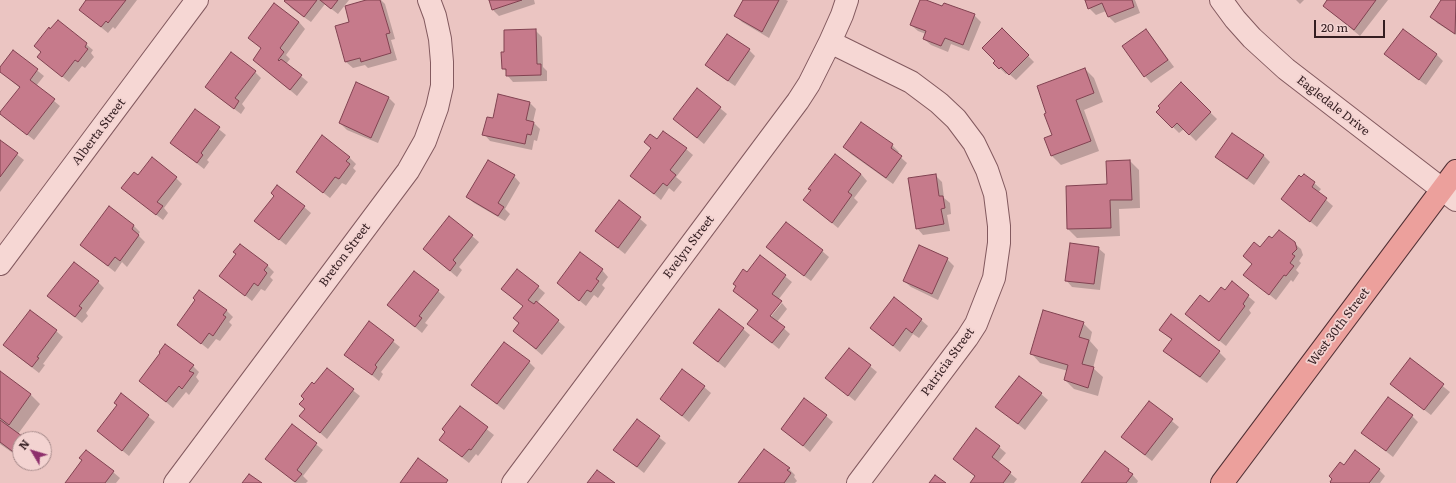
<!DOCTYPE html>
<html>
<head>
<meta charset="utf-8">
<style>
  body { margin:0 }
  #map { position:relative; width:1456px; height:483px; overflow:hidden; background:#ebc5c2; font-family:Literata,serif }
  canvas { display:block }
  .north { position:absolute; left:12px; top:431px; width:40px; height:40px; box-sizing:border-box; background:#f3d3d1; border:1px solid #a78b8b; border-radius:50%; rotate:308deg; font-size:11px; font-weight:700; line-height:16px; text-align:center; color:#341e21 }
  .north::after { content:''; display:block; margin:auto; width:14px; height:18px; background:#8e2f6c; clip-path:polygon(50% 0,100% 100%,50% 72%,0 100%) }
  .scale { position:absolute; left:1314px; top:20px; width:71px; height:18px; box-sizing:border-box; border:2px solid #341e21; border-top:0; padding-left:5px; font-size:12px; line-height:14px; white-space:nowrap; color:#341e21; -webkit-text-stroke:3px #f3d3d1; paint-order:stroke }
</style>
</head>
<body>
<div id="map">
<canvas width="1456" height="483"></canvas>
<div class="north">N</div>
<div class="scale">20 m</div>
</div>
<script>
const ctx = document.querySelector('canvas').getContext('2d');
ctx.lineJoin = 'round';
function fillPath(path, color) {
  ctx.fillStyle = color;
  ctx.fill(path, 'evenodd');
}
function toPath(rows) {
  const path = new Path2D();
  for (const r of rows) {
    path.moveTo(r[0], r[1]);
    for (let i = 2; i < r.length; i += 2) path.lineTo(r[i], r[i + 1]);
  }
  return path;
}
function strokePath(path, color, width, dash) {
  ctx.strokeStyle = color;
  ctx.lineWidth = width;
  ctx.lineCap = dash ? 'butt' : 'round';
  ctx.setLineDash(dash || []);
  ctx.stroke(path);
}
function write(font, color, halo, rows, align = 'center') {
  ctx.font = font + ' Literata,serif';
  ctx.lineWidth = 3.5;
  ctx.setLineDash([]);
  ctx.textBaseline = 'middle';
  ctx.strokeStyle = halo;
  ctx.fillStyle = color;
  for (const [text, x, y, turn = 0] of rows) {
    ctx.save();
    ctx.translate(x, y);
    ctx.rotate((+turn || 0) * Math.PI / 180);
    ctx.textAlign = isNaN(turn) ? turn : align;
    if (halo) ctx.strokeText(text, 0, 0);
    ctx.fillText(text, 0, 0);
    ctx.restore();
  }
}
fillPath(toPath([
  [87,0,137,0,115,29,113,27,108,33,80,10],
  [286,0,349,0,338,14,325,4,311,22,291,8,285,1],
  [370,0,381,0,385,4,395,39,391,40,397,60,368,68,365,65,353,68,346,62,350,23],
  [490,0,534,0,535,4,499,16,493,10],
  [744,0,786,0,788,1,769,38,742,22,735,15],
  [921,0,943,8,974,15,981,22,969,51,951,44,948,52,931,45,924,39,926,34,918,31,911,25],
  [1086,0,1135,0,1140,13,1115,23,1108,16,1106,11,1096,15,1089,8],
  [1296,0,1304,0,1300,4],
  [1328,0,1388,0,1360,36,1324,6],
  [1442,0,1456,0,1456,35,1437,23,1431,16],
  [274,4,299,22,305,29,286,55,290,59,286,64,308,82,297,96,254,60,262,49,250,38],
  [58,21,93,50,91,53,94,57,85,68,82,66,69,82,38,57,42,53,50,30],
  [1002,29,1034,62,1016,80,1008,73,1006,74,994,63,996,61],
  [535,30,542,37,543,67,547,71,547,81,513,82,507,75,507,72,503,68,505,53],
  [1146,30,1152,37,1174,67,1151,83,1145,76,1124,46],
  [1403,30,1437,55,1443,61,1426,85,1392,60,1385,54],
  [749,50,755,56,735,86,713,71,707,65],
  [13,51,44,76,36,86,60,106,34,140,0,113,20,88,0,71,0,69],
  [1085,69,1094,78,1103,102,1084,110,1099,151,1061,165,1052,156,1046,139,1053,136,1048,113],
  [255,72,261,78,242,104,245,108,241,114,213,93],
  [1181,84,1217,119,1196,141,1184,129,1179,133,1158,112],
  [697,89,727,114,704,144,674,119],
  [389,98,395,104,378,143,347,130,340,123],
  [529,102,536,109,533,122,540,129,537,141,534,140,532,150,490,141,484,134,494,119],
  [195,110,226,135,207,160,209,162,204,169,171,143],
  [0,141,24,160,0,192],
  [657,141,686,149,693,155,676,177,682,182,674,192,669,188,661,200,632,176],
  [892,145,899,152,897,154,907,163,893,184,851,154,844,147],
  [1264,156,1270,162,1254,185,1223,163,1216,157],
  [349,157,356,164,353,168,356,171,346,185,342,183,330,198,297,172],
  [1130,161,1139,170,1140,208,1119,209,1120,236,1077,238,1068,229],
  [861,174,867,181,854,198,858,202,838,228,804,200],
  [935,175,942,182,944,198,950,203,951,214,947,215,950,231,923,235,917,228],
  [138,176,176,178,182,184,164,208,168,213,163,220,129,194],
  [514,176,520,183,505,209,510,214,505,221,474,203,467,197],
  [1314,183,1321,189,1318,193,1333,206,1317,227,1282,199],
  [275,196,304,207,311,213,286,245,256,221],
  [619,201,647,225,625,254,596,231],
  [109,207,134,226,140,232,138,235,145,242,127,267,122,262,115,272,81,245],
  [786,223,822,251,829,257,811,281,774,254,768,247],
  [472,236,479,242,459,267,462,270,457,277,424,249],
  [1294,243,1301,249,1303,255,1299,261,1301,263,1296,270,1299,273,1293,282,1291,280,1276,300,1245,275,1253,265,1244,256,1260,249],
  [1098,248,1105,254,1100,290,1072,287,1066,280],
  [761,257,792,282,778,300,767,319,768,320,782,303,787,309,777,322,790,334,779,349,748,324,758,311,734,291],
  [947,259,954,266,938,300,911,287,904,281],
  [267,265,274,272,270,277,273,280,265,291,261,289,252,301,221,276],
  [602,270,608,277,602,285,605,288,598,298,594,295,586,306,558,283],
  [415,272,445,297,425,323,428,325,422,333,389,305],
  [98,282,104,288,86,313,88,316,82,323,49,296],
  [1232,283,1255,302,1249,310,1251,313,1226,346,1186,314,1209,303,1225,292],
  [538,287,545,293,537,303,565,327,542,355,514,331,520,324,524,307,509,295],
  [199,291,227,311,233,317,229,322,232,325,220,341,216,339,208,349,178,325,196,300],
  [1171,315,1219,352,1226,359,1207,383,1171,357,1165,351,1172,340,1160,330],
  [921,320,928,326,919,338,913,334,900,352,871,328],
  [370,323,400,347,381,372,383,374,379,381,346,354],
  [1083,323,1092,332,1090,341,1098,350,1093,368,1103,377,1098,396,1074,389,1065,380,1068,371,1040,363,1031,353],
  [743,329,750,335,725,368,694,343],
  [56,331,63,337,43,364,45,365,39,373,11,351,4,345],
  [849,349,877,372,855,401,827,378],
  [1410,360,1450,392,1431,415,1398,390],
  [529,362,535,368,504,410,472,385],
  [193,366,199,372,196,377,199,381,189,395,186,392,173,408,141,381],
  [327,370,360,396,327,439,301,416,306,409,315,385],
  [0,372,31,395,40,404,18,434,24,439,20,439,20,458,0,444],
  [704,387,711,393,689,422,661,399],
  [1041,394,1048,400,1025,430,997,407],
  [121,395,155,422,129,456,98,431,118,405],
  [1149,402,1179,427,1152,461,1129,443],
  [460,408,494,435,478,456,476,454,469,463,440,440],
  [826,416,833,422,810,452,782,428],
  [1412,416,1418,422,1393,457,1363,433],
  [637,420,666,443,644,473,614,449],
  [292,425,323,450,303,476,308,481,306,483,296,483,266,459],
  [999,447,1006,453,998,463,1017,479,1014,483,971,483,976,477,954,459],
  [1105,453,1128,470,1138,481,1137,483,1082,483],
  [1344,466,1379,470,1385,476,1380,483,1332,483],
  [789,469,795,475,794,477,797,481,795,483,740,483],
  [113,472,120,478,116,483,66,483]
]), '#0003');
const building = toPath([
  [86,0,126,0,108,23,106,21,101,27,79,10,86,0],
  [285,0,317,0,304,17,284,1,285,0],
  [320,0,338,0,331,9,320,0],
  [366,0,380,0,390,33,386,34,391,53,361,62,360,58,345,62,335,26,349,22,345,6,366,0],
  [489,0,522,0,492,10,489,0],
  [743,0,779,0,762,32,734,16,743,0],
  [920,0,926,0,942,6,944,3,975,14,963,45,945,38,941,46,923,39,926,31,910,25,920,0],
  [1085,0,1132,0,1134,7,1108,17,1102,3,1088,9,1085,0],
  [1327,0,1376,0,1354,30,1323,6,1327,0],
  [1441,0,1456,0,1455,34,1430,17,1441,0],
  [274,3,299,22,280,48,284,52,278,60,279,61,281,59,302,75,290,90,253,60,261,48,248,38,274,3],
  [58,20,87,43,85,47,88,49,78,62,75,60,62,77,37,57,41,52,34,46,49,27,50,29,58,20],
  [1002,28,1029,55,1009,75,1001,67,999,69,993,63,995,61,982,48,1002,28],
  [536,29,537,64,541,64,541,75,506,76,506,69,502,69,501,52,504,52,504,30,536,29],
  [1146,29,1168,60,1144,77,1122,46,1146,29],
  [1403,29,1437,54,1419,80,1384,54,1403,29],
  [727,34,750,49,728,81,705,65,727,34],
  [13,50,38,69,30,80,55,99,27,135,0,114,0,112,20,87,0,72,0,67,13,50],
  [231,52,256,71,235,98,239,101,234,109,205,87,231,52],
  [1085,68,1094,93,1076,100,1091,141,1051,156,1044,138,1052,135,1044,114,1046,113,1037,86,1085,68],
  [356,82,389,97,371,138,339,123,356,82],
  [1181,82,1211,112,1189,135,1177,123,1172,128,1156,112,1160,108,1158,106,1181,82],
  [697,88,721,107,697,138,673,119,697,88],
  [498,94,530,102,526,120,534,122,531,135,527,134,525,144,482,135,487,117,493,118,498,94],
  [195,109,220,127,201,153,203,155,197,163,170,143,195,109],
  [861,122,893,144,891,148,902,156,886,178,843,147,861,122],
  [663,131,687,148,670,170,676,175,667,186,663,183,654,194,630,176,651,148,644,142,650,134,657,139,663,131],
  [1232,133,1264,155,1247,179,1215,157,1232,133],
  [322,135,350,157,346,161,350,164,339,179,335,177,323,193,296,172,322,135],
  [0,140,18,153,0,177,0,140],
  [835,154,861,174,848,192,852,195,832,223,803,200,811,190,808,189,835,154],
  [152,157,177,177,157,202,163,206,156,215,121,188,134,172,138,175,152,157],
  [488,160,515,175,498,203,504,207,498,216,466,197,488,160],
  [1130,160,1132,200,1110,200,1111,228,1067,229,1066,186,1107,184,1106,161,1130,160],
  [936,174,939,196,943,196,945,208,941,209,944,224,916,229,908,178,936,174],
  [1304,174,1315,182,1312,187,1327,198,1310,222,1281,199,1299,175,1301,177,1304,174],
  [277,185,305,206,279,240,254,221,274,196,271,193,277,185],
  [619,200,641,217,618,248,595,231,619,200],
  [109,206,134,225,132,229,139,235,120,261,115,257,108,266,80,245,109,206],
  [449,216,473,235,453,260,456,263,450,271,423,249,449,216],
  [786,222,823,250,804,276,766,247,786,222],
  [1279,230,1295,242,1297,249,1292,254,1295,256,1290,263,1294,266,1286,276,1284,275,1269,295,1243,275,1252,264,1243,256,1254,242,1260,247,1269,236,1272,238,1279,230],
  [1070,243,1099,247,1094,284,1065,281,1070,243],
  [240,244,268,265,264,270,267,273,258,286,254,283,245,296,219,276,236,254,233,252,240,244],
  [919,245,948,258,932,294,903,281,919,245],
  [580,252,603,269,596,279,599,281,591,292,587,290,579,301,557,283,580,252],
  [760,255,786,275,772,294,782,301,770,316,785,327,772,343,747,324,758,310,733,291,736,286,733,284,743,269,747,272,760,255],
  [74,262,99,281,79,306,82,308,75,317,47,296,74,262],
  [517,269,539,286,528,300,534,304,536,301,559,320,536,349,513,331,519,323,513,318,523,306,501,289,517,269],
  [414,271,439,290,419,316,422,318,415,327,387,305,414,271],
  [1232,281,1249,295,1243,304,1245,306,1219,341,1185,314,1200,295,1209,302,1221,287,1225,290,1232,281],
  [199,290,227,310,223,315,226,317,213,336,209,333,201,344,177,325,195,300,193,298,199,290],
  [894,297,922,319,912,333,906,328,893,346,870,328,894,297],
  [719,309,744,328,718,362,693,343,719,309],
  [30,310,57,330,37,357,39,358,32,367,3,345,30,310],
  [1043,310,1084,322,1079,337,1089,340,1082,364,1094,367,1088,388,1064,380,1068,365,1030,354,1043,310],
  [1171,314,1220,351,1200,377,1163,351,1172,339,1159,330,1171,314],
  [369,321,394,340,375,365,377,367,372,375,344,355,369,321],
  [504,342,530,361,497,404,471,385,504,342],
  [165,344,194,365,189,371,194,373,182,389,179,386,166,402,139,381,160,353,159,352,165,344],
  [849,348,871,365,848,396,825,378,849,348],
  [1410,358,1444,384,1424,410,1390,384,1410,358],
  [327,368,354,389,320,433,299,416,305,409,299,404,304,399,301,396,312,382,314,384,327,368],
  [682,369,705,386,682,416,660,399,682,369],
  [0,371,31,394,9,425,0,418,0,371],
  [1019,376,1042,393,1018,424,995,407,1019,376],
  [121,393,149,415,122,451,97,431,117,405,114,403,121,393],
  [1388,397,1413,415,1386,451,1361,433,1388,397],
  [804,398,827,415,803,446,781,429,804,398],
  [1149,401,1173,419,1145,455,1121,437,1149,401],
  [460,406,488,427,471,450,469,449,462,457,439,440,445,432,442,429,460,406],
  [637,419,660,436,637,467,613,450,637,419],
  [0,420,26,439,20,439,20,457,0,442,0,420],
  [292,424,317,443,297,470,302,474,295,482,265,459,292,424],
  [976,428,1000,446,992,457,1011,472,1003,483,970,483,975,476,953,459,976,428],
  [764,449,790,468,787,470,791,473,784,483,738,483,764,449],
  [86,450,114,471,105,483,65,483,82,460,79,458,86,450],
  [1355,450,1380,469,1369,483,1331,483,1330,482,1332,479,1329,476,1340,462,1344,465,1355,450],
  [1105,451,1129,469,1128,471,1133,474,1126,483,1081,483,1105,451],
  [418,458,448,480,446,483,400,483,418,458],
  [597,470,615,483,587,483,597,470],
  [249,474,262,483,242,483,249,474],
  [935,475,946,483,929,483,935,475]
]);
fillPath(building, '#c67a8b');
strokePath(building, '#814251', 1);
const minor = toPath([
  [1221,0,1235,19,1252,38,1286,69,1456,200],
  [830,42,911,82,939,103,956,119,974,143,987,170,995,194,999,226,999,243,994,278,976,324,967,338,858,483],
  [0,264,197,0],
  [175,483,408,171,425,141,437,108,442,86,442,62,440,39,435,16,429,0],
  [513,483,798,101,809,84,830,42,842,15,847,0]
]);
const major = toPath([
  [1222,483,1456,171]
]);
strokePath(minor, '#835a5f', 24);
strokePath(major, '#512f34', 24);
strokePath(minor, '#f6d7d4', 22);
strokePath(major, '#eca09c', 22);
write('12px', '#341e21', '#f3d3d1', [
  ["Eagledale Drive",1333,106,38],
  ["Alberta Street",99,132,-53],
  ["Evelyn Street",689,247,-53],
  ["Breton Street",345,255,-53],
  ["West 30th Street",1339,327,-53],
  ["Patricia Street",948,362,-54]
]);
</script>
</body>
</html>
